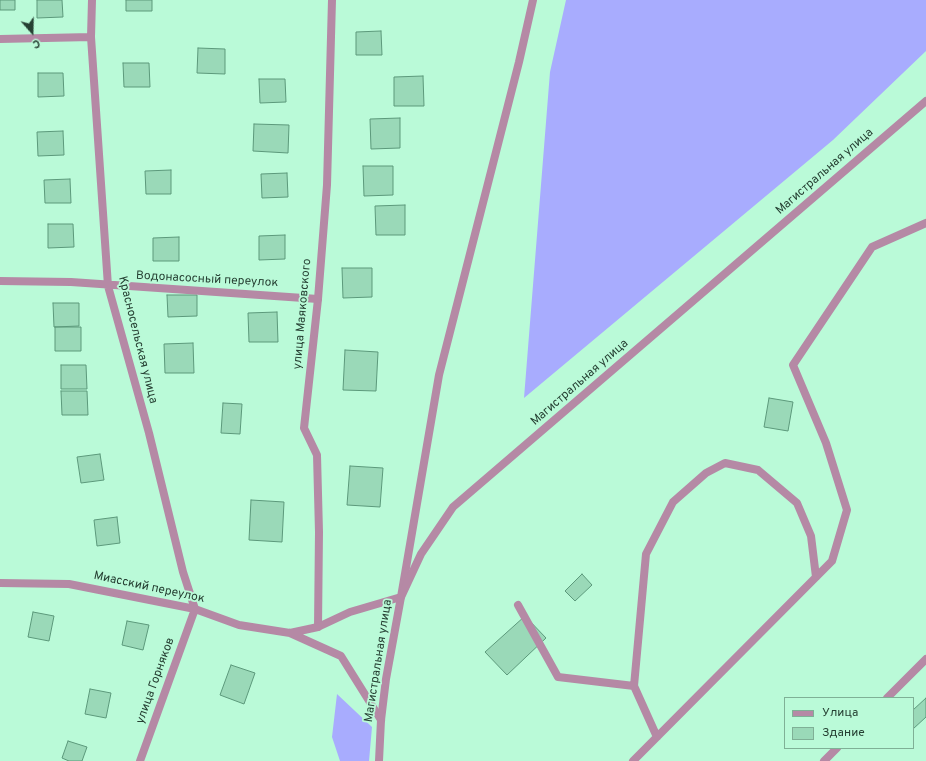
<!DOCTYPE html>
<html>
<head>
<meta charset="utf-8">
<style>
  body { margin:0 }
  #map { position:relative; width:926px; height:761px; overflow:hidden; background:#bafad8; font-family:Overpass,sans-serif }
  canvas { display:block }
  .legend { position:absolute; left:784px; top:697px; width:130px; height:52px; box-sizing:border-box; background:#bafad8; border:1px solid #7fb096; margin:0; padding:5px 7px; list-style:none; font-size:12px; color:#264033 }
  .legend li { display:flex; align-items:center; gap:8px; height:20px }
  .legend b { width:20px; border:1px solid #7fb096 }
  .north { position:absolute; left:12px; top:12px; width:40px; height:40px; -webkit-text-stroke:3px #bafad8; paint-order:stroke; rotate:160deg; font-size:11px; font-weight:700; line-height:16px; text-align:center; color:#264033 }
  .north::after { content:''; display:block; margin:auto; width:14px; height:18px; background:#264033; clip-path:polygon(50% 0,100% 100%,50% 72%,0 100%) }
</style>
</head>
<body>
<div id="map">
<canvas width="926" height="761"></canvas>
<ul class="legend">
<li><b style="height:5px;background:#b589a5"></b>Улица</li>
<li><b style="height:11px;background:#9ad9b8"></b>Здание</li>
</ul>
<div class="north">С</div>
</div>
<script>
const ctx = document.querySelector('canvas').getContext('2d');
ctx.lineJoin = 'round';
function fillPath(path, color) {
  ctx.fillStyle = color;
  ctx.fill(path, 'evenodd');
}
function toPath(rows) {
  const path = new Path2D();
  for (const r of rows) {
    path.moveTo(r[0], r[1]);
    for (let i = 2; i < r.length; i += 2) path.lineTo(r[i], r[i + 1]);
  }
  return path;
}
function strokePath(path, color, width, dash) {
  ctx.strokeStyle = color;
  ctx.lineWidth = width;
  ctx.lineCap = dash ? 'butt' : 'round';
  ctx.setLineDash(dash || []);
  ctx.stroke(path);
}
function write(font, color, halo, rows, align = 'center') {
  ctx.font = font + ' Overpass,sans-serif';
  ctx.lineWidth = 3.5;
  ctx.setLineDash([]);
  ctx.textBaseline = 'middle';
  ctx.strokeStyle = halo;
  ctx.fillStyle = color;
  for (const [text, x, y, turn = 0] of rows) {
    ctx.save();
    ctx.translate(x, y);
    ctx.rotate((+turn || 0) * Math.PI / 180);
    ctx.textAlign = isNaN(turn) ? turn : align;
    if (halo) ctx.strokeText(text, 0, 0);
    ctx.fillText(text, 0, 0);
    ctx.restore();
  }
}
fillPath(toPath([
  [566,0,926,0,926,51,833,140,524,398,550,72],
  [337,694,372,727,369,761,340,761,332,737]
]), '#a8acfe');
const building = toPath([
  [0,0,15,0,15,10,0,10,0,0],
  [37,0,62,0,63,17,37,18,37,0],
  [126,0,152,0,152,11,126,11,126,0],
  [381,31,382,55,356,55,356,32,381,31],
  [198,48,225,49,225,74,197,73,198,48],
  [123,63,149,63,150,87,124,87,123,63],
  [38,73,63,73,64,96,38,97,38,73],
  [423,76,424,106,394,106,394,77,423,76],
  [259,79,285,79,286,102,260,103,259,79],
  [400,118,400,148,371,149,370,119,400,118],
  [254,124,289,125,288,153,253,151,254,124],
  [63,131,64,155,38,156,37,132,63,131],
  [363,166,393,166,393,195,364,196,363,166],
  [171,170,171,194,146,194,145,171,171,170],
  [287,173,288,197,262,198,261,174,287,173],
  [70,179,71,203,45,203,44,180,70,179],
  [405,205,405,235,376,235,375,206,405,205],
  [48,224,73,224,74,247,48,248,48,224],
  [285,235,285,259,259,260,259,236,285,235],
  [179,237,179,261,153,261,153,238,179,237],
  [342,268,372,268,372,297,343,298,342,268],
  [167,295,197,295,197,316,168,317,167,295],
  [53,303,79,303,79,326,54,327,53,303],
  [277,312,278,342,249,342,248,313,277,312],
  [55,327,81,327,81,351,55,351,55,327],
  [193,343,194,373,165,373,164,344,193,343],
  [345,350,378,352,376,391,343,390,345,350],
  [61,365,86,365,87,389,61,389,61,365],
  [61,391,87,391,88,415,62,415,61,391],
  [769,398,793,402,788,431,764,427,769,398],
  [223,403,242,404,240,434,221,433,223,403],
  [100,454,104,480,81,483,77,457,100,454],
  [350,466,383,468,380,507,347,505,350,466],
  [251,500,284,502,282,542,249,540,251,500],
  [117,517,120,543,97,546,94,520,117,517],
  [582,574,592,585,575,601,565,591,582,574],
  [33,612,54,616,49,641,28,637,33,612],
  [525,616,546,638,507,675,485,652,525,616],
  [127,621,149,625,143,650,122,645,127,621],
  [231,665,255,673,244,704,220,695,231,665],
  [90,689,111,693,106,718,85,714,90,689],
  [926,698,926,717,913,729,913,710,926,698],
  [68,741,87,747,82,761,69,761,62,758,68,741]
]);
fillPath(building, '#9ad9b8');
strokePath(building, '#5c997b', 1);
strokePath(toPath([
  [318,299,304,428,317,455,319,532,318,627],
  [518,605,558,677,634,686],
  [657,737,634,686,646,554,673,502,706,473,725,463,758,470,797,503,811,536,816,577],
  [633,761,832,561,847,510,826,443,793,365,872,247,926,223]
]), '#b589a5', 8);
strokePath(toPath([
  [92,0,91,37,108,286,149,433,183,572,195,609],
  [0,39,91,37],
  [0,281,71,282,318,299,327,185,332,0],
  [0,583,69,584,195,609,239,625,290,633,318,627,350,612,401,597,439,375,519,62,533,0],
  [290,633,341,656,381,720],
  [887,698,926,659],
  [140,761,195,609],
  [824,761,837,748]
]), '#b589a5', 8);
strokePath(toPath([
  [379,761,381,720,386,679,401,597,421,554,453,507,926,101]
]), '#b589a5', 8);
write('12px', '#264033', '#bafad8', [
  ["Магистральная улица",825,172,-41],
  ["Водонасосный переулок",207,280,3],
  ["улица Маяковского",303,314,-85],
  ["Красносельская улица",137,340,76],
  ["Магистральная улица",580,383,-41],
  ["Миасский переулок",149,588,12],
  ["Магистральная улица",379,661,-81],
  ["улица Горняков",156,681,-70]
]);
</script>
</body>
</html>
